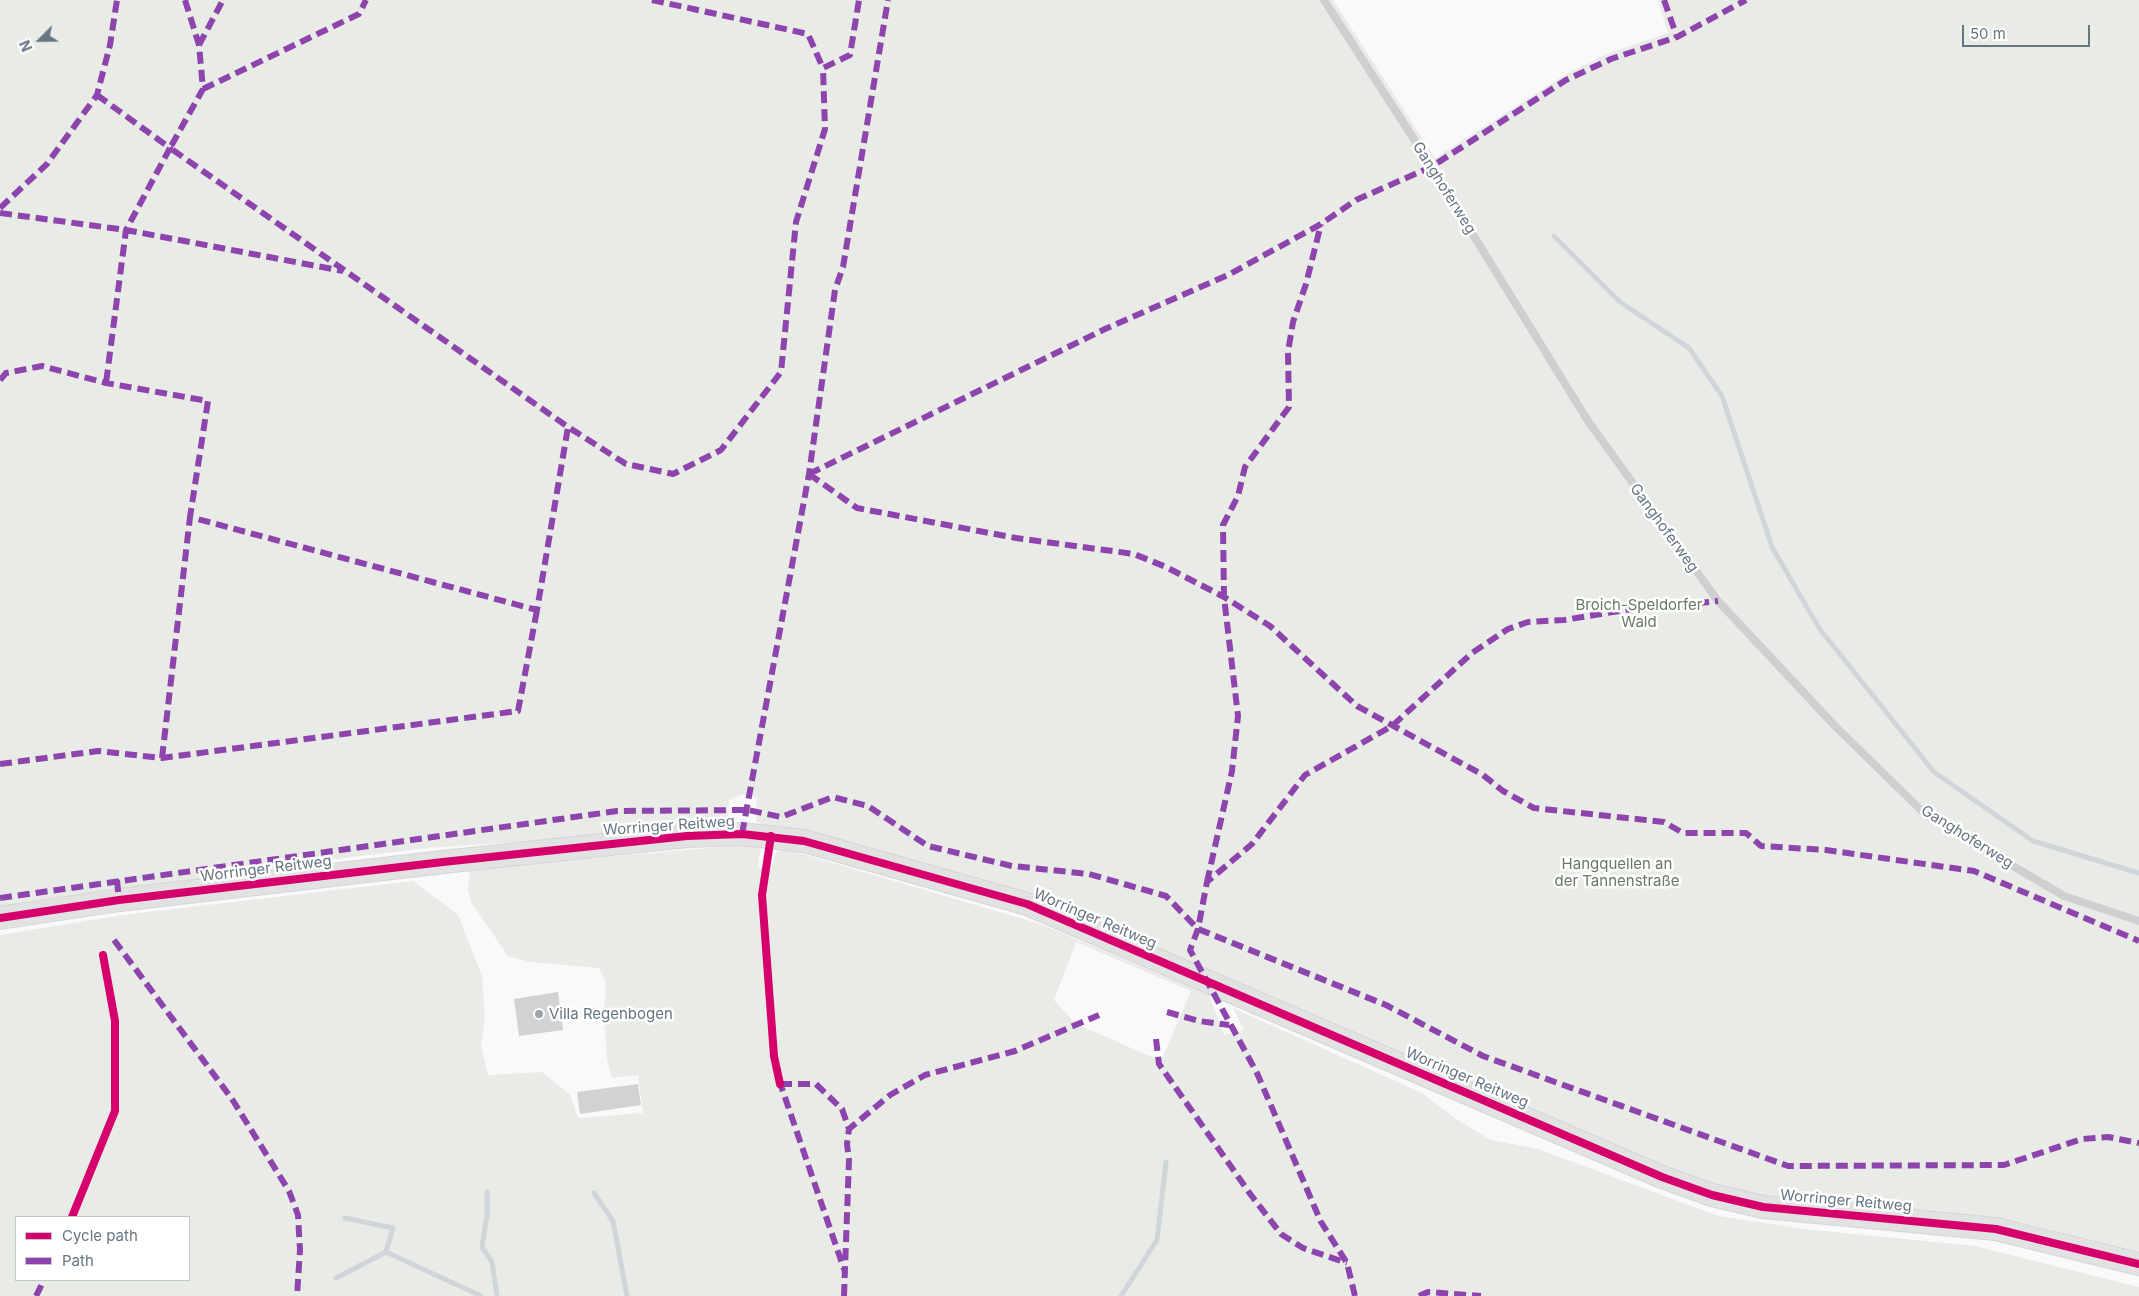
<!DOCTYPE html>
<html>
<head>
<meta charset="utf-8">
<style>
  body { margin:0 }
  #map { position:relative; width:2139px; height:1296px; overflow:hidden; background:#f9f9f9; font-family:Inter,sans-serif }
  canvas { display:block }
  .legend { position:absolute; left:15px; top:1216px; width:175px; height:65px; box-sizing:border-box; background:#fff; border:1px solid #c1c8cd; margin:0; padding:6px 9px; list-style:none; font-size:15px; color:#657683 }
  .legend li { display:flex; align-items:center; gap:10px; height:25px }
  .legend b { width:25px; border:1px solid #c1c8cd }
  .north { position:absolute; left:15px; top:15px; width:50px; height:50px; -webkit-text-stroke:4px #fff; paint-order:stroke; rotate:247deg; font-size:14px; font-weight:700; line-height:20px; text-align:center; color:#657683 }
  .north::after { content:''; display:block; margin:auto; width:18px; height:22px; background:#657683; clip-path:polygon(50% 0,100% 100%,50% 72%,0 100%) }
  .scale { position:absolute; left:1962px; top:25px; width:128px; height:22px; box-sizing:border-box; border:2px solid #657683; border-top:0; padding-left:6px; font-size:15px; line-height:18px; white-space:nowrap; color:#657683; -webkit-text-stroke:4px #fff; paint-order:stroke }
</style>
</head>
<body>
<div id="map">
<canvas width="2139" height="1296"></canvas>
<ul class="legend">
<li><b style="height:6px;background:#d6006c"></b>Cycle path</li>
<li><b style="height:6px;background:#8e44ad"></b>Path</li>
</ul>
<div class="north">N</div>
<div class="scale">50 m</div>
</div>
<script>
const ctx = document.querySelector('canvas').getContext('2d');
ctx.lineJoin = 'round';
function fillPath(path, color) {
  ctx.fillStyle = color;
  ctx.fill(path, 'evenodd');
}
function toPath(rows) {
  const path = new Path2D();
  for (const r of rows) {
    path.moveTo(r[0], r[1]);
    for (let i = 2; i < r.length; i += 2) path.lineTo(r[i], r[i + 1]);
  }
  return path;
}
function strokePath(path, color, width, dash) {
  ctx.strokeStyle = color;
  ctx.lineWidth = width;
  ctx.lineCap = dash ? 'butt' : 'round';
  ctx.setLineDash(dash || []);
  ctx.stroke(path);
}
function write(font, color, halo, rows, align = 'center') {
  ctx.font = font + ' Inter,sans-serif';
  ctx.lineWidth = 5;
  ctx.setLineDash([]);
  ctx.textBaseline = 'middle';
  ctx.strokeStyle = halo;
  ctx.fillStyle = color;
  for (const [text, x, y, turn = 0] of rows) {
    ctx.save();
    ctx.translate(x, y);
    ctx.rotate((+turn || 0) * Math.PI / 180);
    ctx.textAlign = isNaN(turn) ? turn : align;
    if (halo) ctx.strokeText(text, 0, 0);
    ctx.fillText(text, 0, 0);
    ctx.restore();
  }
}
fillPath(toPath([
  [0,0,1333,0,1435,158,1568,73,1609,53,1668,33,1658,0,2139,0,2139,1253,2025,1223,1992,1217,1771,1199,1714,1187,1659,1165,1022,892,850,842,765,826,756,821,757,798,741,794,729,800,727,825,565,839,427,848,319,861,298,867,0,908],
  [732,846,761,846,758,868,771,868,777,851,789,850,1040,924,1209,995,1224,1035,1244,1030,1233,1008,1422,1093,1456,1119,1491,1140,1538,1149,1718,1216,1804,1229,1975,1246,2139,1287,2139,1296,0,1296,0,935,130,914,413,881,458,915,482,976,485,1018,481,1045,488,1075,542,1072,570,1095,578,1118,643,1113,638,1075,612,1078,607,1060,604,1017,606,983,599,968,530,962,508,956,471,902,468,890,470,869],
  [1076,942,1191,991,1161,1061,1076,1024,1054,1000],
  [16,1217,189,1217,189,1280,16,1280]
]), '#e8ebe6');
strokePath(toPath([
  [1554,236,1620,302,1689,348,1722,396,1772,547,1819,628,1934,772,2033,841,2139,873],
  [487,1192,487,1214,482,1247,492,1262,497,1296],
  [594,1193,613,1221,627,1296],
  [345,1218,393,1228,386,1252],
  [336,1278,386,1252,481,1296],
  [1121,1296,1157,1240,1166,1162]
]), '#ced6d9', 5);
fillPath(toPath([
  [558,992,563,1030,519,1036,514,999],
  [638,1084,641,1105,580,1114,577,1092]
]), '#d0d2d3');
const secondary = toPath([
  [0,918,119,900,443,862,687,836,742,834,804,841,1027,904,1662,1177,1712,1195,1763,1207,1996,1229,2139,1264]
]);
strokePath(secondary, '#d5d6d7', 24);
strokePath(toPath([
  [1324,0,1419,147,1588,421,1718,601,1835,726,1926,815,2064,896,2139,921]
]), '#cecfd0', 8);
strokePath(secondary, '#e1e2e2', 22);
strokePath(toPath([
  [185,0,199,45,203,89,170,148,568,427,626,464,673,474,721,450,781,372,796,222,825,129,823,68,850,55,859,0],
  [652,0,808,34,823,68],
  [1664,0,1677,37],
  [199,45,223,0],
  [203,89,359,14,366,0],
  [97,95,170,148,126,230,106,383],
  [0,208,47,164,97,95,110,45,117,0],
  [0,213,126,230,343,271],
  [0,380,6,373,42,366,106,383,208,401,190,517,537,610,568,427],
  [809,474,857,508,1016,538,1134,554,1166,567,1224,597,1270,626,1357,706,1483,775,1503,791,1534,808,1664,822,1683,833,1746,833,1761,846,1826,850,1974,871,2139,941],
  [809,474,1105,329,1228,275,1321,224,1356,200,1431,167,1566,80,1611,59,1677,37,1746,0],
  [162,758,190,517],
  [0,764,98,751,162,758,518,711,537,610],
  [742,834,809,474,835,290,843,267,888,0],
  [117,880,119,900],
  [1207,882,1232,771,1238,716,1224,597,1223,525,1238,496,1245,467,1289,407,1288,352,1293,322,1306,284,1321,224],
  [0,898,617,811,748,810,781,817,833,797,868,806,928,846,1012,866,1089,874,1166,896,1198,929,1386,1005,1483,1056,1788,1166,2004,1165,2082,1139,2108,1137,2139,1143],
  [114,940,232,1099,289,1191,298,1215,300,1250,297,1296],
  [1167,1012,1199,1021,1229,1025],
  [1156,1039,1159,1064,1251,1195,1281,1234,1303,1248,1347,1263],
  [779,1080,845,1272],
  [780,1084,816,1084,842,1109,849,1129,890,1095,925,1075,1015,1051,1099,1015],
  [36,1296,44,1280],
  [844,1296,849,1160,847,1144,849,1129],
  [1355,1296,1347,1263,1321,1222,1257,1073,1190,950,1198,929,1207,882,1252,844,1305,775,1392,726,1472,653,1508,629,1528,622,1564,620,1644,607,1664,607,1718,601],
  [1419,1296,1428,1292,1481,1296]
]), '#8e44ad', 6, [12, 6]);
strokePath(toPath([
  [771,836,762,895,774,1056,780,1084],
  [0,918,119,900,443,862,687,836,742,834,804,841,1027,904,1662,1177,1712,1195,1763,1207,1996,1229,2139,1264],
  [72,1217,115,1111,115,1021,103,955]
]), '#d6006c', 8);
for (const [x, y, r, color] of [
  [539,1014,5,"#99a4ac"]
]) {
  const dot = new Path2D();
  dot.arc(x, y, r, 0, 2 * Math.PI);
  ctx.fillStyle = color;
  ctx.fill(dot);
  strokePath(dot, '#fff', 2);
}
write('15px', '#657683', '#fff', [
  ["Ganghoferweg",1444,188,58],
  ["Ganghoferweg",1664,528,54],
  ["Worringer Reitweg",669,826,-4],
  ["Ganghoferweg",1967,837,32],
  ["Worringer Reitweg",266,869,-7],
  ["Worringer Reitweg",1095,919,23],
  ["Worringer Reitweg",1467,1078,23],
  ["Worringer Reitweg",1846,1201,5]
]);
write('15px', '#687a64', '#fff', [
  ["Broich-Speldorfer",1639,605],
  ["Wald",1639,622],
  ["Hangquellen an",1617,864],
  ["der Tannenstraße",1617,881]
]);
write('15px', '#657683', '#fff', [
  ["Villa Regenbogen",549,1014]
], 'left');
</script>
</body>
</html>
